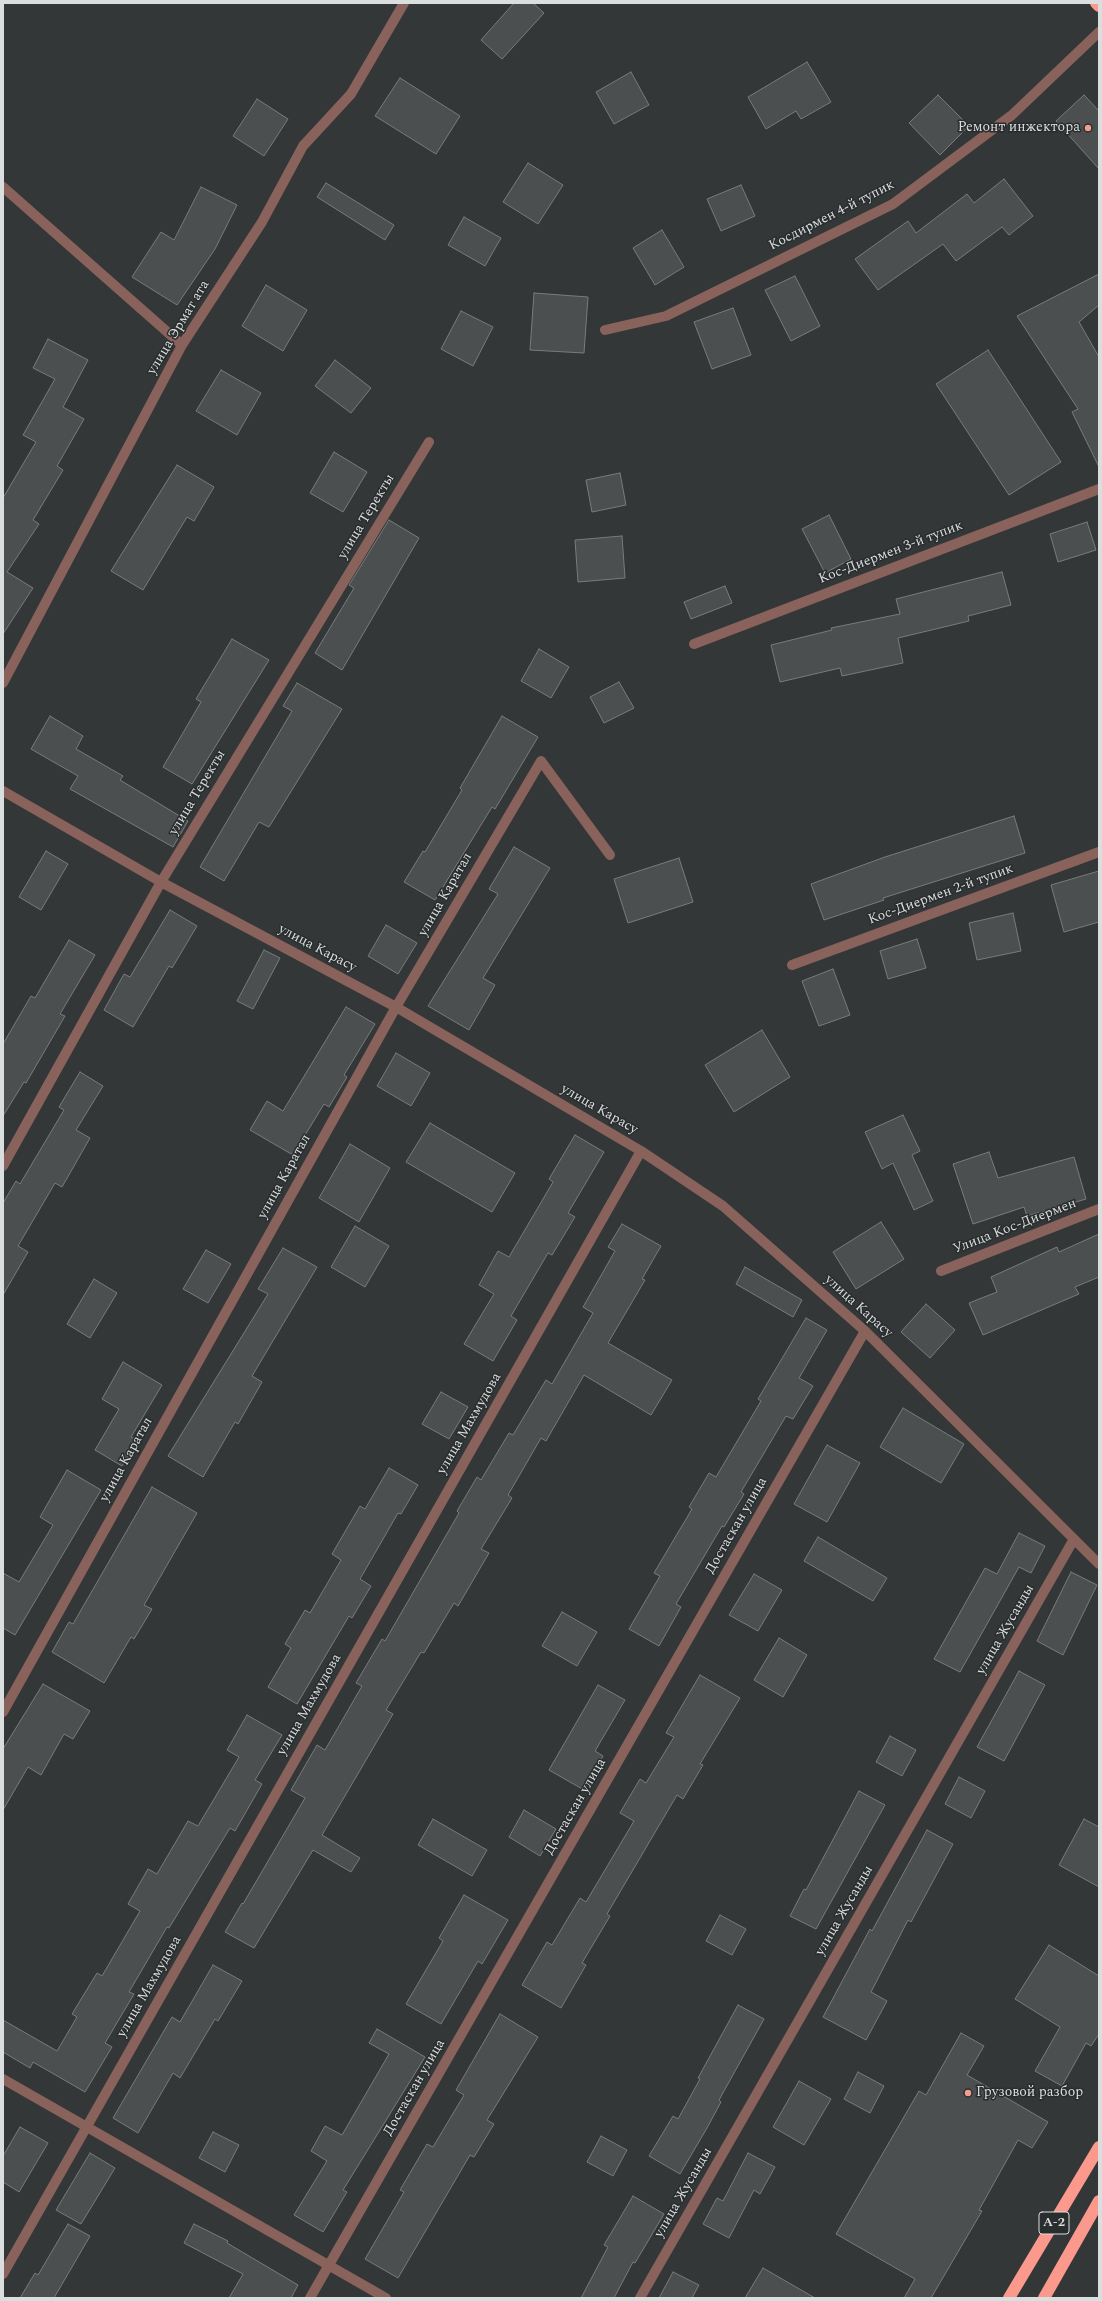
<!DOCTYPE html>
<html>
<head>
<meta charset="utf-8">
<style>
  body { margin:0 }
  #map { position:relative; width:1102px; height:2301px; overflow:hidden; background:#333738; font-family:Spectral,serif }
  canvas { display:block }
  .frame { position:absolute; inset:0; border:4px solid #dbdede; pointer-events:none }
</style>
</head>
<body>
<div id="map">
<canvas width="1102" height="2301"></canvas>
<div class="frame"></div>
</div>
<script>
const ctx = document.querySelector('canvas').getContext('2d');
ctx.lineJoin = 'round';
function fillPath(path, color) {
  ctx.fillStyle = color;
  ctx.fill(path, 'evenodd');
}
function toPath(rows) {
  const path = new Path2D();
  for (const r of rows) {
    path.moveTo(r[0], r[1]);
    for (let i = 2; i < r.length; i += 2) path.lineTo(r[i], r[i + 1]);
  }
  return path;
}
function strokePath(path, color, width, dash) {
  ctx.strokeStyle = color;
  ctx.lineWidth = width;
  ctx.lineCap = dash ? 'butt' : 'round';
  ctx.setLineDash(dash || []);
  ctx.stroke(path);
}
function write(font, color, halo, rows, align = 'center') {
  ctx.font = font + ' Spectral,serif';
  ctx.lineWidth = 3;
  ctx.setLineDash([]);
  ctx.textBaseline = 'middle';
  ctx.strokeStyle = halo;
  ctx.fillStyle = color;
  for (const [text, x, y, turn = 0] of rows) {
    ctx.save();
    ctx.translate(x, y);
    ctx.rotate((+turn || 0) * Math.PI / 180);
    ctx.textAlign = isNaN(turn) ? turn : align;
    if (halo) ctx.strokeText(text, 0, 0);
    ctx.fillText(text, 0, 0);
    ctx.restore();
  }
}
const building = toPath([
  [514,3,533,3,544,13,502,59,481,40,514,3],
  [807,62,831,102,801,119,796,111,766,129,748,97,807,62],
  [631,72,649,105,614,124,596,92,631,72],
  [400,78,460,116,436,154,375,116,400,78],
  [938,95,969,126,940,155,909,123,938,95],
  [1084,95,1099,111,1099,169,1056,121,1084,95],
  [257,99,288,119,264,156,233,136,257,99],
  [528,163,563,185,538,224,503,202,528,163],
  [1004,179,1033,216,1009,235,1002,227,956,261,943,244,878,290,855,259,908,221,916,233,967,194,974,203,1004,179],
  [326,183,394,225,385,240,317,197,326,183],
  [741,185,755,216,721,231,707,199,741,185],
  [201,187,237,205,215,249,177,305,132,277,161,232,174,240,201,187],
  [464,217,501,238,485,266,448,245,464,217],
  [662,230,684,267,655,285,633,248,662,230],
  [1099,274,1099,305,1079,322,1099,357,1099,467,1072,412,1078,409,1017,316,1099,274],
  [795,276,820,326,791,341,765,290,795,276],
  [266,285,307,310,283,351,242,326,266,285],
  [534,293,588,297,584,353,530,350,534,293],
  [733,308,751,355,712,369,694,322,733,308],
  [461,311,493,327,473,366,441,349,461,311],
  [48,339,88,360,63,407,84,419,57,466,63,470,33,520,39,524,7,572,33,588,3,634,3,498,36,442,23,435,55,379,33,368,48,339],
  [988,350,1061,462,1009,495,936,384,988,350],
  [335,360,371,388,351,413,315,386,335,360],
  [221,370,261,393,237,435,196,411,221,370],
  [334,452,367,472,343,512,310,493,334,452],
  [177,465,214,487,194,521,187,517,143,590,111,571,177,465],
  [620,473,626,505,592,512,586,480,620,473],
  [829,515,851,559,825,573,802,529,829,515],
  [389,520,419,538,342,670,315,653,354,588,349,585,389,520],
  [1087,522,1096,550,1058,562,1050,534,1087,522],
  [622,536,625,578,578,582,575,540,622,536],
  [1002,572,1011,605,968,616,969,621,898,638,903,663,842,676,840,668,780,682,771,645,832,630,831,628,900,614,896,599,1002,572],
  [725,586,732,603,691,619,684,602,725,586],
  [232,639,269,660,192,784,163,767,201,702,196,699,232,639],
  [539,649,569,667,551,698,521,681,539,649],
  [619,682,634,708,604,723,590,697,619,682],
  [297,683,342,709,269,827,259,822,224,881,200,867,292,711,283,706,297,683],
  [50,716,83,736,76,749,123,776,120,780,188,821,173,847,70,789,78,776,31,749,50,716],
  [502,716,538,737,495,809,492,807,435,900,404,882,423,851,425,852,462,790,460,788,502,716],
  [1014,816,1025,853,883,898,884,900,824,920,811,884,885,857,1014,816],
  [514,847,550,868,483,978,495,985,469,1030,428,1006,498,894,489,889,514,847],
  [46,851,68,864,41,910,19,897,46,851],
  [679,858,693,902,628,923,614,879,679,858],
  [1099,871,1099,922,1064,932,1051,885,1099,871],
  [170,910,197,926,172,968,169,966,133,1027,104,1010,124,974,130,977,170,910],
  [1013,913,1021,951,977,960,969,923,1013,913],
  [386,925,417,943,398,974,368,956,386,925],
  [917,939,926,968,888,979,880,951,917,939],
  [69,940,95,955,60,1014,65,1016,26,1083,24,1082,3,1116,3,1044,31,996,35,998,69,940],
  [264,950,280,958,253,1009,237,1001,264,950],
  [833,969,850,1015,819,1026,802,981,833,969],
  [346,1007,375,1024,344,1075,347,1077,329,1107,324,1104,293,1155,250,1130,267,1101,283,1111,346,1007],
  [762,1030,790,1077,734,1112,705,1065,762,1030],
  [396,1053,430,1073,411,1106,377,1086,396,1053],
  [80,1072,103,1086,76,1130,90,1138,62,1187,55,1183,18,1246,28,1252,3,1295,3,1203,16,1181,20,1184,64,1110,59,1107,80,1072],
  [903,1115,920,1151,912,1155,933,1201,914,1210,893,1163,882,1169,865,1132,903,1115],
  [430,1123,515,1173,492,1212,406,1162,430,1123],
  [575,1135,604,1152,568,1213,575,1217,552,1255,548,1253,511,1316,517,1320,493,1361,464,1344,494,1294,479,1285,498,1251,509,1257,553,1182,549,1179,575,1135],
  [350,1144,390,1168,359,1222,319,1198,350,1144],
  [989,1152,998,1178,1074,1157,1086,1199,1027,1216,1024,1207,973,1224,953,1164,989,1152],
  [881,1222,904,1259,856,1289,833,1252,881,1222],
  [622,1224,661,1246,642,1279,645,1280,608,1343,672,1380,651,1415,584,1375,546,1441,541,1438,508,1495,512,1498,481,1549,489,1553,458,1606,454,1603,424,1653,421,1652,386,1710,393,1714,322,1835,360,1858,351,1872,313,1850,254,1948,225,1932,242,1903,243,1904,305,1798,291,1790,317,1745,325,1750,362,1686,356,1683,382,1639,385,1641,459,1513,457,1511,477,1477,481,1480,509,1433,513,1435,546,1380,552,1384,593,1313,583,1307,615,1251,608,1247,622,1224],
  [355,1226,389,1246,365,1287,331,1267,355,1226],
  [1099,1234,1099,1277,1075,1287,1079,1294,983,1335,969,1303,997,1292,991,1277,1057,1247,1059,1252,1099,1234],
  [283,1248,317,1267,252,1376,262,1382,238,1424,235,1422,203,1477,168,1456,268,1294,258,1289,283,1248],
  [206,1250,231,1264,208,1303,183,1289,206,1250],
  [745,1267,802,1300,793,1317,736,1284,745,1267],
  [94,1279,117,1293,90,1338,67,1324,94,1279],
  [926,1304,955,1330,930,1358,901,1332,926,1304],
  [806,1318,827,1330,799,1378,813,1386,793,1419,786,1416,741,1492,744,1494,724,1527,722,1526,676,1604,681,1607,659,1646,629,1629,660,1576,654,1573,692,1509,689,1507,709,1473,716,1477,761,1401,758,1399,806,1318],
  [123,1362,162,1385,131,1437,138,1440,122,1466,95,1450,119,1409,102,1399,123,1362],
  [441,1392,468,1407,449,1439,422,1424,441,1392],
  [903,1408,964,1444,941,1483,880,1447,903,1408],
  [827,1445,860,1463,827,1522,794,1504,827,1445],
  [389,1468,418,1485,401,1514,398,1513,360,1579,371,1586,352,1618,349,1616,297,1704,268,1687,291,1648,285,1644,305,1610,310,1613,341,1560,332,1554,360,1506,365,1509,389,1468],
  [67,1470,101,1490,15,1635,3,1628,3,1573,19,1582,53,1525,40,1517,67,1470],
  [152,1487,197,1513,144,1605,152,1609,134,1639,131,1637,104,1683,52,1652,69,1622,73,1624,152,1487],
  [1019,1533,1045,1546,1031,1573,1019,1567,960,1672,934,1659,985,1568,997,1574,1019,1533],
  [818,1537,887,1578,873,1601,804,1561,818,1537],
  [1071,1572,1097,1585,1063,1655,1037,1641,1071,1572],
  [754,1574,782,1590,758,1631,729,1615,754,1574],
  [562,1612,597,1632,577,1666,542,1646,562,1612],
  [779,1638,807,1655,783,1697,754,1680,779,1638],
  [1019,1671,1045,1685,1004,1761,977,1747,1019,1671],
  [700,1675,740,1698,700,1764,703,1765,683,1799,677,1795,607,1914,610,1916,582,1963,586,1965,561,2008,522,1985,547,1942,552,1945,580,1898,586,1902,634,1821,620,1813,640,1779,646,1783,674,1737,666,1733,700,1675],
  [43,1684,90,1711,73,1739,64,1734,41,1775,28,1767,3,1810,3,1749,43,1684],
  [598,1685,625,1700,595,1751,603,1756,584,1790,549,1770,598,1685],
  [247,1715,282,1735,255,1780,262,1784,235,1831,230,1828,169,1928,167,1927,129,1992,134,1994,105,2043,112,2047,85,2092,33,2062,30,2068,3,2052,3,2020,57,2051,77,2017,72,2014,97,1973,102,1976,140,1911,128,1904,148,1869,157,1874,188,1821,198,1826,239,1757,227,1750,247,1715],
  [890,1736,916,1750,902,1776,876,1762,890,1736],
  [959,1777,985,1791,971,1818,945,1804,959,1777],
  [859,1791,885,1805,816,1929,790,1916,804,1889,806,1890,859,1791],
  [524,1810,556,1829,540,1856,509,1837,524,1810],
  [433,1819,487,1850,472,1876,418,1845,433,1819],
  [1084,1819,1099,1827,1099,1887,1059,1865,1084,1819],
  [927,1830,953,1844,911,1922,908,1920,871,1992,887,2001,866,2040,823,2017,870,1929,872,1931,927,1830],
  [464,1895,508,1920,482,1964,478,1961,441,2024,406,2004,443,1941,439,1938,464,1895],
  [720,1915,746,1929,732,1955,706,1941,720,1915],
  [1049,1945,1099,1976,1099,2034,1091,2046,1086,2043,1062,2086,1035,2071,1060,2027,1015,1999,1049,1945],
  [213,1965,242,1981,218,2021,215,2019,180,2078,173,2073,138,2133,113,2118,172,2017,180,2022,213,1965],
  [738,2005,764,2019,719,2100,721,2102,707,2128,680,2174,649,2156,673,2116,678,2119,700,2079,698,2078,738,2005],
  [500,2014,538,2037,487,2120,494,2124,474,2157,470,2155,398,2278,365,2259,404,2192,400,2190,427,2144,433,2147,464,2095,456,2090,500,2014],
  [377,2029,425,2057,343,2190,347,2192,323,2232,294,2215,327,2161,311,2151,325,2126,342,2135,389,2054,369,2043,377,2029],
  [961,2033,984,2046,967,2075,1048,2122,1032,2148,1018,2140,979,2210,982,2211,931,2298,904,2298,915,2279,836,2234,919,2091,926,2095,961,2033],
  [858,2072,884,2086,870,2113,844,2099,858,2072],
  [799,2081,831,2099,804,2145,773,2127,799,2081],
  [20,2127,48,2143,19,2192,3,2182,3,2156,20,2127],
  [213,2132,239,2145,225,2172,199,2158,213,2132],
  [601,2136,627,2150,613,2176,587,2162,601,2136],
  [90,2153,115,2168,81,2224,56,2210,90,2153],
  [748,2153,775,2167,760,2194,754,2190,729,2238,703,2224,717,2198,723,2201,748,2153],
  [633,2196,664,2214,635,2263,633,2262,614,2298,581,2298,608,2247,604,2245,633,2196],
  [68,2224,90,2236,54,2298,20,2298,35,2273,38,2275,68,2224],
  [194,2224,228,2241,227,2243,298,2285,291,2298,229,2298,243,2274,184,2243,194,2224],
  [763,2268,815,2298,745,2298,763,2268],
  [673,2272,699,2285,692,2298,659,2298,673,2272]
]);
fillPath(building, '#4b4f50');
strokePath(building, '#777c7c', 1);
strokePath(toPath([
  [3,187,182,345],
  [605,330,666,316,893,204,1012,115,1099,32],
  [694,644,1099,489],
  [3,683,182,345,262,222,303,146,351,94,404,3],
  [3,791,161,882,396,1007,641,1151,723,1206,865,1331,1099,1564],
  [792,965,1099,852],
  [3,1166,161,882,429,442],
  [941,1271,1099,1209],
  [3,1712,396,1007,541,761,610,855],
  [3,2079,386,2298],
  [3,2274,641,1151],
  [310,2298,865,1331],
  [640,2298,1074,1539]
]), '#8a625c', 10);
strokePath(toPath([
  [1096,3,1099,6],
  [1009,2298,1099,2147],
  [1044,2298,1099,2201]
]), '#fb998d', 12);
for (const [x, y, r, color] of [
  [1088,128,4,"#f59c91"],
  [968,2093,4,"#f59c91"]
]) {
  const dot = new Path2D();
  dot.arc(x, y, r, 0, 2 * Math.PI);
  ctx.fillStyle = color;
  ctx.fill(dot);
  strokePath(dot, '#292d2e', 1.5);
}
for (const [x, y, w] of [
  [1054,2223,30]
]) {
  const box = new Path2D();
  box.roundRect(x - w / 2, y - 11, w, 22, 3);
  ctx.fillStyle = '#292d2e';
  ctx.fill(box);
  strokePath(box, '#dbdede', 1);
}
write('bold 13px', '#dbdede', null, [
  ["A-2",1054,2223]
]);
write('14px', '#dbdede', '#292d2e', [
  ["Ремонт инжектора",1080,128],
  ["Грузовой разбор",976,2093,"left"]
], 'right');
write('14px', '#dbdede', '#292d2e', [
  ["Косдирмен 4-й тупик",832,216,-27],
  ["улица Эрмат ата",179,328,-59],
  ["улица Теректы",367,517,-59],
  ["Кос-Диермен 3-й тупик",891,553,-21],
  ["улица Теректы",198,793,-59],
  ["улица Каратал",446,895,-60],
  ["Кос-Диермен 2-й тупик",941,895,-20],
  ["улица Карасу",317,949,28],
  ["улица Карасу",599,1110,30],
  ["улица Каратал",285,1177,-61],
  ["Улица Кос-Диермен",1015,1227,-21],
  ["улица Карасу",858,1307,42],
  ["улица Махмудова",470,1424,-60],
  ["улица Каратал",127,1460,-61],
  ["Достаскан улица",737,1526,-60],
  ["улица Жусанды",1006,1630,-60],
  ["улица Махмудова",310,1705,-60],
  ["Достаскан улица",576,1807,-60],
  ["улица Жусанды",845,1911,-60],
  ["улица Махмудова",150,1987,-60],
  ["Достаскан улица",415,2088,-60],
  ["улица Жусанды",684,2193,-60]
]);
</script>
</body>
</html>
